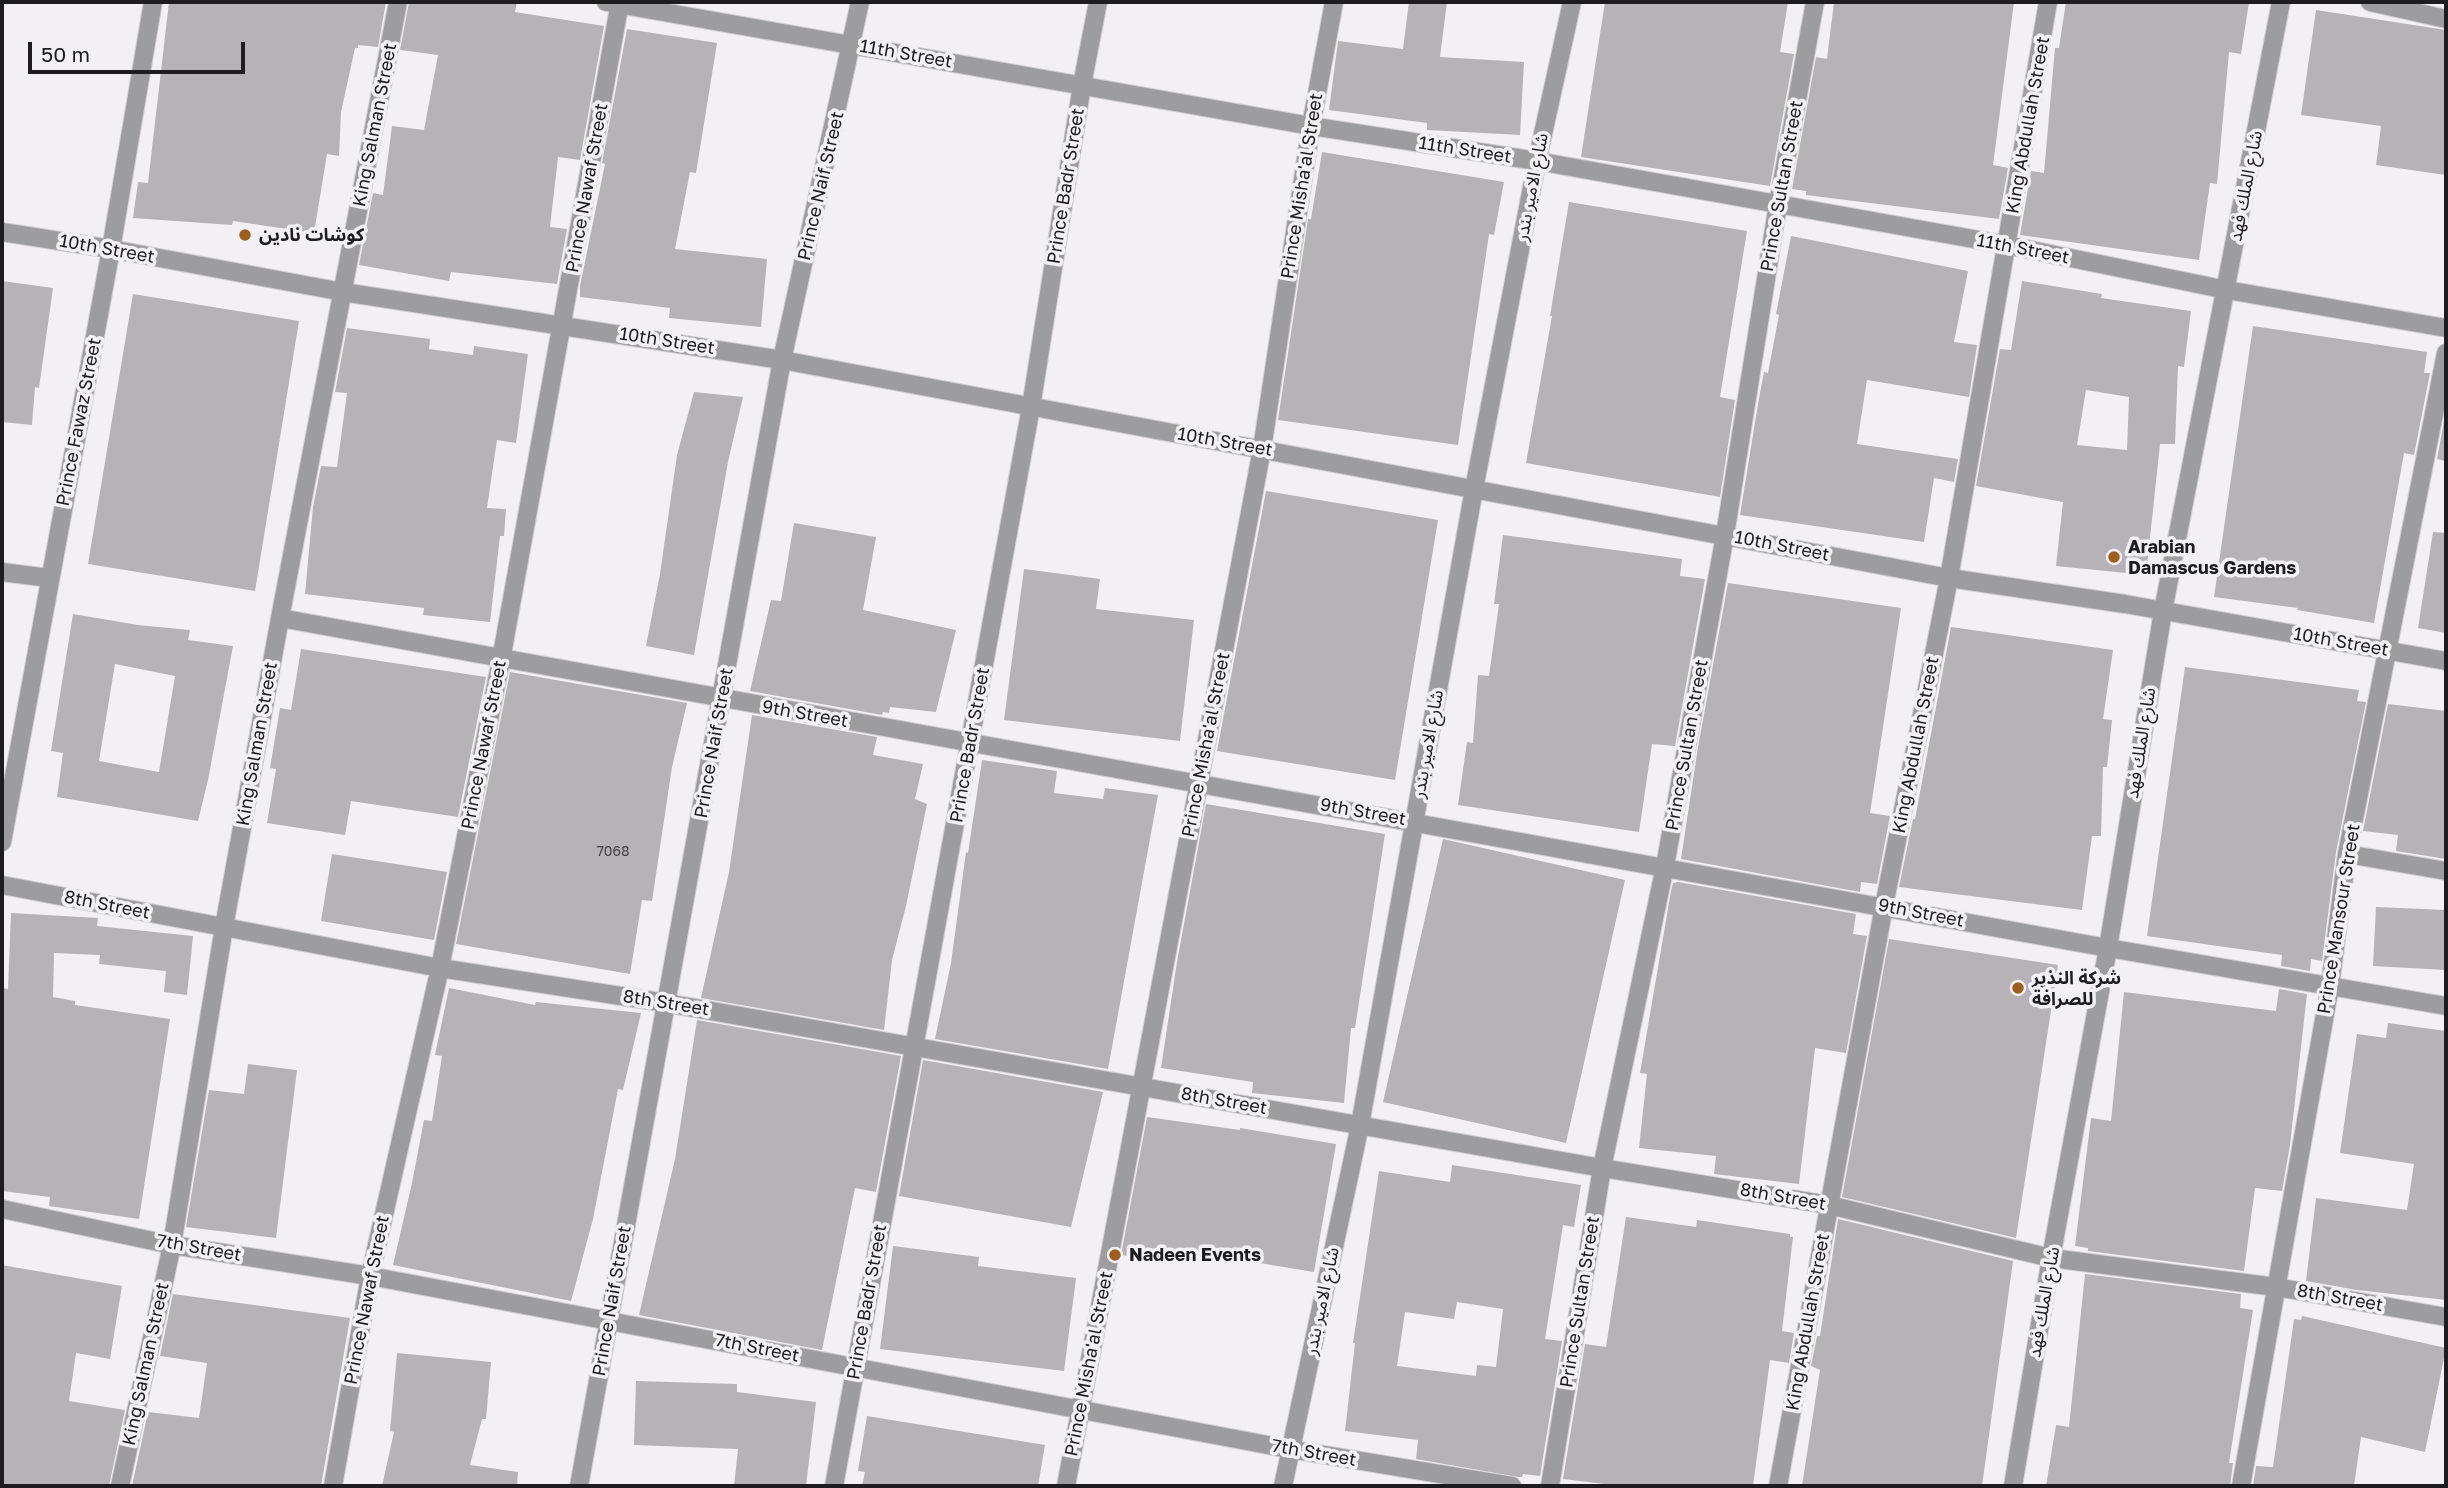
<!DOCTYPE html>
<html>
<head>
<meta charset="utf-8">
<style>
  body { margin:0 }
  #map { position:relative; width:2448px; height:1488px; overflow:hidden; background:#f2f0f5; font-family:"Golos Text",sans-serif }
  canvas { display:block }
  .frame { position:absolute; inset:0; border:4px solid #1d1c1e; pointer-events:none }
  .scale { position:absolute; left:28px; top:42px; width:217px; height:32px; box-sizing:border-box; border:4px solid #1d1c1e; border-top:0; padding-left:9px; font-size:21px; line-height:24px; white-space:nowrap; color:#1d1c1e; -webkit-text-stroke:5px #f2f0f5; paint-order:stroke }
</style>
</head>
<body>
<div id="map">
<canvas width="2448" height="1488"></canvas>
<div class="frame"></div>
<div class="scale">50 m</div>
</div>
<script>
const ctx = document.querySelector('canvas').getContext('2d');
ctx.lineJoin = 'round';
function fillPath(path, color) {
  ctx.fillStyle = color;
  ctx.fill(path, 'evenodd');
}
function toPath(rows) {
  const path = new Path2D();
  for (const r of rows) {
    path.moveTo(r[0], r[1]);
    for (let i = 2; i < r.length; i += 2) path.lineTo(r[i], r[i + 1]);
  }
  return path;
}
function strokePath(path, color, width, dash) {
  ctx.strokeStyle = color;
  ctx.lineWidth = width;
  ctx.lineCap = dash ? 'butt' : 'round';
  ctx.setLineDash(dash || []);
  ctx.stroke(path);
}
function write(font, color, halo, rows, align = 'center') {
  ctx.font = font + ' "Golos Text","Noto Sans Arabic",sans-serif';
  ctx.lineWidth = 7;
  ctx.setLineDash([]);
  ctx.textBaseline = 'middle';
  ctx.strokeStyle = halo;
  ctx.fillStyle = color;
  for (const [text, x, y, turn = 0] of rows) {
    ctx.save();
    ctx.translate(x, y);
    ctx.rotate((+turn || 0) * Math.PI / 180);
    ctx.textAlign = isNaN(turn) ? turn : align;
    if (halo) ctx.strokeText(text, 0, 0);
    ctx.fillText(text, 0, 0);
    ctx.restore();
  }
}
fillPath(toPath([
  [169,2,386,2,378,47,358,45,358,48,355,48,341,112,339,156,327,154,314,233,233,221,232,225,133,218,138,182,148,183],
  [409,2,517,2,515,12,604,26,580,160,558,157,550,227,567,229,557,284,451,272,449,281,359,265,373,193,383,195,392,126,424,130,438,55,400,50],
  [1409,2,1447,2,1440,57,1524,62,1520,135,1427,130,1427,123,1329,110,1338,41,1403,49],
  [1605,2,1788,2,1780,52,1794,54,1770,186,1581,157],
  [1834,2,2014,2,1993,165,2008,168,1999,219,1806,195,1806,191,1792,189,1816,57,1827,59],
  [2066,2,2249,2,2241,54,2229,52,2217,184,2210,183,2199,260,2020,235,2031,171,2044,173,2055,48,2059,48],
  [2316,10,2446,30,2446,175,2376,165,2381,126,2301,115],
  [627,29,717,43,696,173,690,172,675,249,767,259,761,327,669,318,670,308,580,297,580,286,605,164,602,163],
  [1322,152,1504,182,1494,235,1489,234,1458,445,1278,420,1308,219,1311,219],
  [1569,202,1747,231,1720,397,1735,400,1720,497,1526,463,1552,316,1550,316],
  [1791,236,1968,271,1954,342,1977,345,1969,397,1867,380,1857,444,1958,459,1954,482,1934,478,1924,542,1740,515,1758,404,1764,372,1768,373,1779,315,1776,314],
  [2,281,53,288,39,388,35,387,32,425,2,422],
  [2022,281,2102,294,2101,298,2191,311,2184,367,2178,366,2175,444,2160,444,2146,575,2056,566,2063,502,1976,486,2000,349,2011,350],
  [2086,390,2129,397,2127,450,2077,445],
  [133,294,299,321,255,591,88,564],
  [2253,326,2427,352,2424,373,2430,373,2414,455,2404,453,2374,623,2297,610,2298,608,2214,597],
  [347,328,430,339,429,349,473,355,474,346,528,354,516,443,497,440,487,508,506,509,504,536,500,536,490,622,423,615,424,608,305,594,313,507,321,466,337,467,347,393,335,392],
  [694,392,743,397,728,462,694,655,646,646,660,574,677,455],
  [2446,410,2446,461,2437,459],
  [1266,491,1438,520,1395,780,1217,751],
  [794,523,876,537,863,610,956,630,936,712,890,707,889,713,883,712,882,715,750,691,771,600,781,601],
  [2433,532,2446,533,2446,633,2418,628],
  [1503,535,1682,559,1680,576,1705,579,1675,746,1652,744,1639,832,1458,805,1467,742,1473,743,1478,675,1489,676,1499,604,1494,604],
  [1024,569,1100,579,1096,609,1194,620,1180,741,1004,720],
  [1728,583,1901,608,1870,813,1890,816,1877,884,1861,882,1860,892,1681,859,1698,747],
  [73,614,138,625,190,630,188,640,233,646,208,780,198,821,57,797,63,753,51,751],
  [115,664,175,676,159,772,99,761],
  [1951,627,2113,650,2103,719,2112,720,2107,767,2103,767,2101,836,2092,836,2082,910,1899,887,1913,819,1915,819],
  [301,649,486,677,458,817,351,801,345,835,267,823,276,769,270,768,280,708,291,710],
  [2185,667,2359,690,2357,701,2366,702,2336,852,2322,961,2311,959,2310,971,2281,966,2282,955,2147,936],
  [510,672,687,703,672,767,652,901,642,900,630,974,456,944],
  [2388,704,2446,711,2446,859,2396,851,2398,835,2363,831],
  [752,715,877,737,873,755,923,764,915,799,927,804,906,906,892,960,884,1030,701,998,729,872],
  [982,760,1057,771,1054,793,1103,799,1105,788,1158,795,1108,1069,935,1039,951,963,966,852,968,853],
  [1206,804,1385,834,1355,1028,1351,1028,1344,1103,1252,1093,1253,1082,1161,1068,1177,962],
  [1443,839,1625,880,1566,1143,1383,1102],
  [332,854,447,872,434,940,321,921],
  [1678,882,1856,914,1853,934,1867,936,1846,1053,1815,1048,1799,1184,1714,1174,1716,1156,1639,1148,1647,1074,1640,1073,1671,891,1673,883],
  [2376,907,2446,910,2446,970,2373,966],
  [11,913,98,918,97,926,193,936,187,995,164,992,166,971,99,964,100,955,54,953,53,997,75,1001,75,1005,170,1019,139,1219,49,1206,50,1197,2,1191,2,988,8,989],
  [1889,939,2058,965,2016,1238,1842,1197],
  [449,988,535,1005,536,1002,641,1013,623,1090,618,1089,593,1219,571,1301,393,1265,412,1183,424,1120,432,1121,442,1056,435,1055],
  [2279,989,2307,994,2290,1145,2282,1191,2255,1188,2244,1271,2088,1251,2088,1248,2075,1246,2091,1118,2111,1121,2124,992,2276,1011],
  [697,1020,901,1056,876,1192,855,1188,822,1350,639,1315,675,1159],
  [2388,1023,2446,1031,2446,1300,2357,1290,2306,1281,2316,1198,2407,1210,2414,1164,2340,1153,2357,1034,2386,1038],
  [923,1060,1103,1092,1071,1227,899,1196],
  [248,1064,297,1070,276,1238,186,1227,209,1090,244,1094],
  [1147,1117,1240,1130,1240,1128,1336,1144,1314,1272,1169,1248,1167,1261,1121,1255],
  [1452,1165,1581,1185,1574,1227,1563,1225,1545,1339,1562,1341,1540,1476,1523,1474,1522,1477,1518,1477,1416,1459,1418,1440,1345,1431,1355,1343,1353,1343,1379,1171,1450,1182],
  [1457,1302,1503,1309,1496,1367,1477,1365,1476,1376,1397,1366,1405,1312,1454,1319],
  [1626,1217,1696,1227,1697,1220,1790,1234,1790,1237,1793,1237,1782,1331,1794,1333,1789,1363,1770,1360,1753,1486,1621,1486,1563,1479,1585,1344,1606,1347],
  [1838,1219,2013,1261,1982,1486,1802,1486,1820,1370,1811,1366,1817,1336,1820,1336],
  [893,1246,979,1257,978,1266,1076,1278,1064,1371,880,1349],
  [2,1265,122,1286,110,1359,76,1353,69,1401,125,1410,109,1486,2,1486],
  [2085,1274,2241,1294,2240,1308,2253,1310,2229,1463,2233,1463,2230,1486,2046,1486,2056,1425,2069,1427],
  [173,1294,350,1318,321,1486,132,1486,148,1412,199,1418,207,1363,160,1356],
  [2302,1316,2446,1348,2425,1452,2361,1437,2354,1486,2253,1486,2256,1466,2273,1467,2294,1319,2301,1320],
  [397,1353,491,1362,486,1419,482,1419,470,1465,518,1472,517,1486,382,1486,394,1432,390,1431],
  [636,1381,737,1384,737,1392,816,1402,806,1486,734,1486,738,1449,634,1445],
  [867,1416,1045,1445,1038,1486,862,1486,865,1472,858,1471]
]), '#b7b2b6');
const minor = toPath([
  [606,2,1311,126,1537,161,2007,245,2227,290,2446,328],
  [2370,2,2446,19],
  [2,572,49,578],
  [280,618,2108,948,2446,1006],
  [2,842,111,249,153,2],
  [2347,854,2446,871],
  [2,885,440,968,666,1003,1602,1168,1829,1205,2051,1258,2276,1287,2446,1317],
  [120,1486,172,1245,224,927,280,618,398,2],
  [333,1486,370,1276,440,968,501,660,620,2],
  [834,1486,1031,407,1082,85,1098,2],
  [1066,1486,1262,449,1311,126,1334,2],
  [1550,1486,1602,1168,1665,866,1725,535,1778,204,1815,2],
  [1778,1486,1884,906,1949,578,2048,2],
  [2241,1486,2330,986,2347,854,2446,353]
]);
const tertiary = toPath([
  [2,232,111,249,343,292,782,360,1949,578,2125,604,2446,661],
  [2,1209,172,1245,370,1276,1289,1449,1512,1486],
  [579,1486,782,360,860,2],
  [1283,1486,1360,1125,1474,489,1537,161,1572,2],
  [2013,1486,2051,1258,2108,948,2163,611,2281,2]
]);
strokePath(minor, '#d0ced3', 20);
strokePath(tertiary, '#d0ced3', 20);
strokePath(minor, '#9d9d9f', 18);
strokePath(tertiary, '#9d9d9f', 18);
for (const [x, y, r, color] of [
  [245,235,7,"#9b5f21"],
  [2114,557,7,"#9b5f21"],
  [2018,988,7,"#9b5f21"],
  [1115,1255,7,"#9b5f21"]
]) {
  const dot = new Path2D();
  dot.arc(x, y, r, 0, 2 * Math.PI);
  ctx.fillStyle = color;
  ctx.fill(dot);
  strokePath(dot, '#f2f0f5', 2.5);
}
write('14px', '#444244', null, [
  ["7068",613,852]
]);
write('18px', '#1d1c1e', '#f2f0f5', [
  ["11th Street",906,54,10],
  ["King Salman Street",375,125,-79],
  ["King Abdullah Street",2028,125,-80],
  ["11th Street",1465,150,9],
  ["Prince Naif Street",821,186,-77],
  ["Prince Badr Street",1066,186,-81],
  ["Prince Misha'al Street",1302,186,-81],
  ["Prince Sultan Street",1782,186,-80],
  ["شارع الملك فهد",2246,186,-79],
  ["شارع الامير بندر",1532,187,-79],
  ["Prince Nawaf Street",587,188,-80],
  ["10th Street",107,249,10],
  ["11th Street",2023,249,11],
  ["10th Street",667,341,9],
  ["Prince Fawaz Street",79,422,-79],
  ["10th Street",1225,442,10],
  ["10th Street",1782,546,11],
  ["10th Street",2341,642,10],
  ["9th Street",805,714,10],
  ["Prince Naif Street",714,743,-80],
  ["شارع الملك فهد",2141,743,-81],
  ["King Salman Street",257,744,-80],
  ["شارع الامير بندر",1428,744,-80],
  ["Prince Nawaf Street",484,745,-79],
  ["Prince Badr Street",970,745,-80],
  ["Prince Misha'al Street",1206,745,-79],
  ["Prince Sultan Street",1687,745,-80],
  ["King Abdullah Street",1916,745,-79],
  ["9th Street",1363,812,10],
  ["8th Street",107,905,11],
  ["9th Street",1921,913,11],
  ["Prince Mansour Street",2339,919,-81],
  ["8th Street",666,1003,9],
  ["8th Street",1224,1101,10],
  ["8th Street",1783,1197,10],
  ["7th Street",199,1248,10],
  ["8th Street",2340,1298,10],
  ["Prince Nawaf Street",367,1300,-79],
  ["Prince Naif Street",612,1301,-80],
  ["شارع الامير بندر",1322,1301,-78],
  ["Prince Badr Street",867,1302,-80],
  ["Prince Sultan Street",1580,1302,-81],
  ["شارع الملك فهد",2044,1302,-80],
  ["King Abdullah Street",1808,1322,-80],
  ["7th Street",757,1348,11],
  ["King Salman Street",146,1364,-78],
  ["Prince Misha'al Street",1089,1364,-79],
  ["7th Street",1314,1453,10]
]);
write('bold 18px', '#1d1c1e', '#f2f0f5', [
  ["كوشات نادين",259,235],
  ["Arabian",2128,547],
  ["Damascus Gardens",2128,568],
  ["شركة النذير",2032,978],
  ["للصرافة",2032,999],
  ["Nadeen Events",1129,1255]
], 'left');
</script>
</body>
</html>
